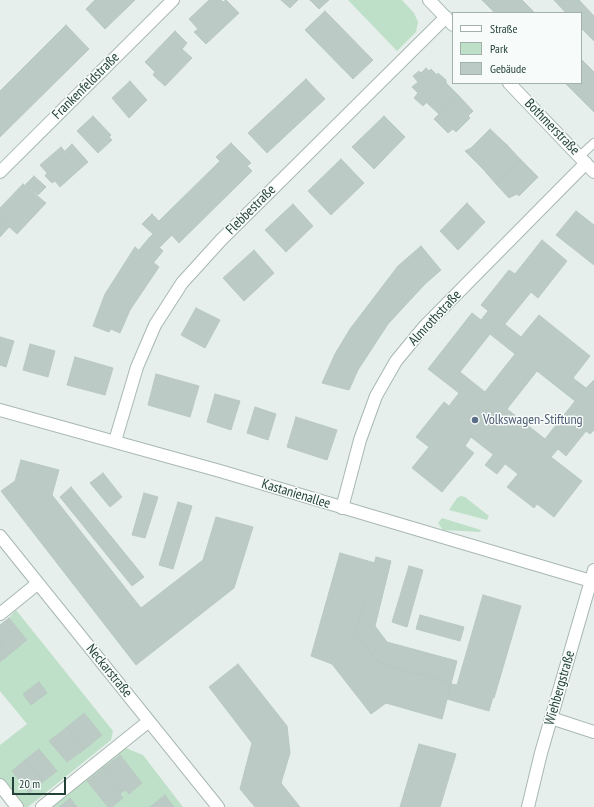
<!DOCTYPE html>
<html>
<head>
<meta charset="utf-8">
<style>
  body { margin:0 }
  #map { position:relative; width:594px; height:807px; overflow:hidden; background:#e6efeb; font-family:"PT Sans Narrow",sans-serif }
  canvas { display:block }
  .legend { position:absolute; left:452px; top:12px; width:130px; height:72px; box-sizing:border-box; background:#f7fbf9; border:1px solid #a3b1ad; margin:0; padding:5px 7px; list-style:none; font-size:12px; color:#24423a }
  .legend li { display:flex; align-items:center; gap:8px; height:20px }
  .legend b { width:20px; border:1px solid #a3b1ad }
  .scale { position:absolute; left:12px; top:777px; width:54px; height:18px; box-sizing:border-box; border:2px solid #24423a; border-top:0; padding-left:5px; font-size:12px; line-height:14px; white-space:nowrap; color:#24423a; -webkit-text-stroke:3px #f7fbf9; paint-order:stroke }
</style>
</head>
<body>
<div id="map">
<canvas width="594" height="807"></canvas>
<ul class="legend">
<li><b style="height:5px;background:#fff"></b>Straße</li>
<li><b style="height:11px;background:#bfe0c8"></b>Park</li>
<li><b style="height:11px;background:#bbcac4"></b>Gebäude</li>
</ul>
<div class="scale">20 m</div>
</div>
<script>
const ctx = document.querySelector('canvas').getContext('2d');
ctx.lineJoin = 'round';
function fillPath(path, color) {
  ctx.fillStyle = color;
  ctx.fill(path, 'evenodd');
}
function toPath(rows) {
  const path = new Path2D();
  for (const r of rows) {
    path.moveTo(r[0], r[1]);
    for (let i = 2; i < r.length; i += 2) path.lineTo(r[i], r[i + 1]);
  }
  return path;
}
function strokePath(path, color, width, dash) {
  ctx.strokeStyle = color;
  ctx.lineWidth = width;
  ctx.lineCap = dash ? 'butt' : 'round';
  ctx.setLineDash(dash || []);
  ctx.stroke(path);
}
function write(font, color, halo, rows, align = 'center') {
  ctx.font = font + ' "PT Sans Narrow",sans-serif';
  ctx.lineWidth = 3;
  ctx.setLineDash([]);
  ctx.textBaseline = 'middle';
  ctx.strokeStyle = halo;
  ctx.fillStyle = color;
  for (const [text, x, y, turn = 0] of rows) {
    ctx.save();
    ctx.translate(x, y);
    ctx.rotate((+turn || 0) * Math.PI / 180);
    ctx.textAlign = isNaN(turn) ? turn : align;
    if (halo) ctx.strokeText(text, 0, 0);
    ctx.fillText(text, 0, 0);
    ctx.restore();
  }
}
fillPath(toPath([
  [348,0,402,0,414,13,418,22,416,32,397,51],
  [461,496,465,497,489,516,487,520,449,510,457,498],
  [442,518,481,530,480,532,443,530,438,523],
  [16,610,113,731,111,740,28,807,17,807,0,785,0,745,27,724,0,691,0,662,27,640,9,618],
  [84,713,102,735,67,762,50,741],
  [39,749,57,771,29,793,12,771],
  [118,747,126,748,143,755,183,807,174,807,165,795,150,807,112,807,123,798,120,794,126,790,129,794,142,783,119,755,87,781,108,807,77,807,70,798,59,807,50,807]
]), '#bfe0c8');
const building = toPath([
  [95,0,135,0,105,29,86,9,95,0],
  [209,0,221,0,223,2,226,0,239,13,206,44,194,32,198,29,189,19,209,0],
  [281,0,298,0,290,8,281,0],
  [310,0,329,0,319,9,310,0],
  [482,0,522,0,535,13,495,13,482,0],
  [554,0,579,0,594,16,594,41,581,28,581,13,566,13,554,0],
  [325,11,373,60,353,79,305,30,325,11],
  [66,25,89,49,0,137,0,91,66,25],
  [175,31,187,43,182,49,192,58,165,86,153,75,155,72,145,62,175,31],
  [581,59,594,72,594,112,565,83,581,83,581,59],
  [426,68,429,71,431,69,437,75,438,73,446,80,446,83,423,106,414,98,418,93,412,87,418,82,413,76,419,71,421,73,426,68],
  [306,79,325,99,267,153,248,133,306,79],
  [130,81,147,100,129,118,112,98,130,81],
  [446,83,458,95,439,114,426,102,446,83],
  [458,95,473,111,468,116,470,118,456,132,453,129,448,133,434,119,458,95],
  [93,116,111,135,109,137,112,140,98,153,77,131,93,116],
  [384,116,405,137,374,169,352,147,384,116],
  [490,129,507,145,483,169,465,151,471,148,490,129],
  [231,143,251,163,247,166,252,171,179,243,159,221,220,161,216,157,231,143],
  [72,144,88,162,80,169,64,152,72,144],
  [507,145,521,160,496,184,483,169,507,145],
  [61,147,80,169,60,187,55,181,52,183,45,176,47,173,40,165,61,147],
  [341,159,364,183,331,215,308,191,341,159],
  [521,160,538,177,519,196,517,194,509,198,496,184,521,160],
  [34,176,46,187,38,195,25,185,34,176],
  [23,184,46,203,17,234,3,221,6,218,0,212,0,208,23,184],
  [467,203,485,222,458,250,440,231,467,203],
  [293,204,313,226,286,252,265,230,293,204],
  [576,211,594,225,594,265,556,235,576,211],
  [0,212,6,218,3,221,9,227,0,237,0,212],
  [152,214,172,235,159,248,149,238,153,234,142,224,152,214],
  [149,238,163,251,154,262,139,250,149,238],
  [542,240,567,261,538,298,531,292,505,324,481,305,509,270,515,274,542,240],
  [421,246,441,270,425,284,388,324,358,370,349,390,322,383,335,354,350,329,398,266,421,246],
  [135,247,159,267,130,310,120,333,111,329,109,332,93,326,105,294,135,247],
  [254,250,274,273,244,301,223,278,254,250],
  [196,308,220,320,205,348,181,335,196,308],
  [488,311,521,337,539,315,590,356,573,378,586,388,594,380,594,430,590,434,586,431,566,456,558,449,551,457,582,481,554,517,537,504,534,508,507,487,518,474,471,437,465,446,474,453,442,492,412,468,429,447,416,437,444,402,449,406,459,393,428,369,472,313,481,320,488,311],
  [490,334,515,354,485,392,460,372,490,334],
  [537,371,575,401,545,439,507,409,537,371],
  [0,337,14,341,6,367,0,365,0,337],
  [30,344,55,351,48,377,23,370,30,344],
  [75,357,113,368,105,395,67,385,75,357],
  [156,374,199,386,190,417,148,405,156,374],
  [215,394,240,401,231,430,207,422,215,394],
  [255,407,276,414,268,440,247,433,255,407],
  [296,417,337,430,327,460,287,447,296,417],
  [493,455,505,464,497,474,485,465,493,455],
  [21,460,59,470,52,495,141,608,203,560,216,517,253,527,234,588,136,665,1,491,15,481,21,460],
  [103,473,122,497,110,507,90,483,103,473],
  [71,487,144,577,132,586,60,497,71,487],
  [144,493,158,497,145,538,132,535,144,493],
  [178,502,192,506,173,569,159,565,178,502],
  [340,553,375,563,356,633,378,662,451,684,442,719,386,703,371,714,332,664,311,656,340,553],
  [376,557,391,561,375,626,387,642,457,661,451,684,378,662,356,633,376,557],
  [409,566,423,570,407,627,392,622,409,566],
  [483,595,521,606,494,698,493,697,489,711,447,699,451,684,457,685,483,595],
  [420,615,464,627,460,641,416,629,420,615],
  [9,618,27,640,10,654,0,642,0,625,9,618],
  [0,642,10,654,0,662,0,642],
  [238,664,287,726,290,753,281,783,300,807,255,807,240,789,252,743,209,687,238,664],
  [39,682,47,693,31,705,23,694,39,682],
  [84,713,102,735,85,749,67,727,84,713],
  [67,727,85,749,67,762,49,741,67,727],
  [419,744,456,754,440,807,400,807,419,744],
  [39,749,57,771,43,782,25,760,39,749],
  [120,755,142,783,129,794,126,790,122,792,103,768,120,755],
  [25,760,43,782,29,793,12,771,25,760],
  [103,768,122,792,120,794,123,798,112,807,108,807,87,781,103,768],
  [165,795,174,807,150,807,165,795],
  [70,798,77,807,59,807,70,798]
]);
fillPath(building, '#bbcac4');
strokePath(building, '#b8c9c2', 1);
const lane = toPath([
  [580,156,594,143]
]);
const street = toPath([
  [429,0,453,25],
  [509,83,594,172],
  [0,172,173,0],
  [0,410,220,471,591,581],
  [115,441,137,367,155,325,182,283,221,240,446,17],
  [342,508,360,440,376,396,396,361,424,327,586,163],
  [0,536,218,807],
  [0,614,37,584],
  [551,718,594,732],
  [0,785,17,807],
  [42,807,149,721],
  [528,807,541,753,594,570]
]);
strokePath(lane, '#a8b8b2', 10);
strokePath(street, '#a8b8b2', 14);
strokePath(lane, '#fff', 8);
strokePath(street, '#fff', 12);
for (const [x, y, r, color] of [
  [475,420,4,"#5c6f8a"]
]) {
  const dot = new Path2D();
  dot.arc(x, y, r, 0, 2 * Math.PI);
  ctx.fillStyle = color;
  ctx.fill(dot);
  strokePath(dot, '#f7fbf9', 1.5);
}
write('14px', '#24423a', '#f7fbf9', [
  ["Frankenfeldstraße",86,86,-45],
  ["Bothmerstraße",552,127,46],
  ["Flebbestraße",251,210,-45],
  ["Almrothstraße",435,318,-47],
  ["Kastanienallee",296,494,17],
  ["Neckarstraße",109,671,51],
  ["Wiehbergstraße",560,688,-74]
]);
write('14px', '#4e5e75', '#f7fbf9', [
  ["Volkswagen-Stiftung",483,420]
], 'left');
</script>
</body>
</html>
